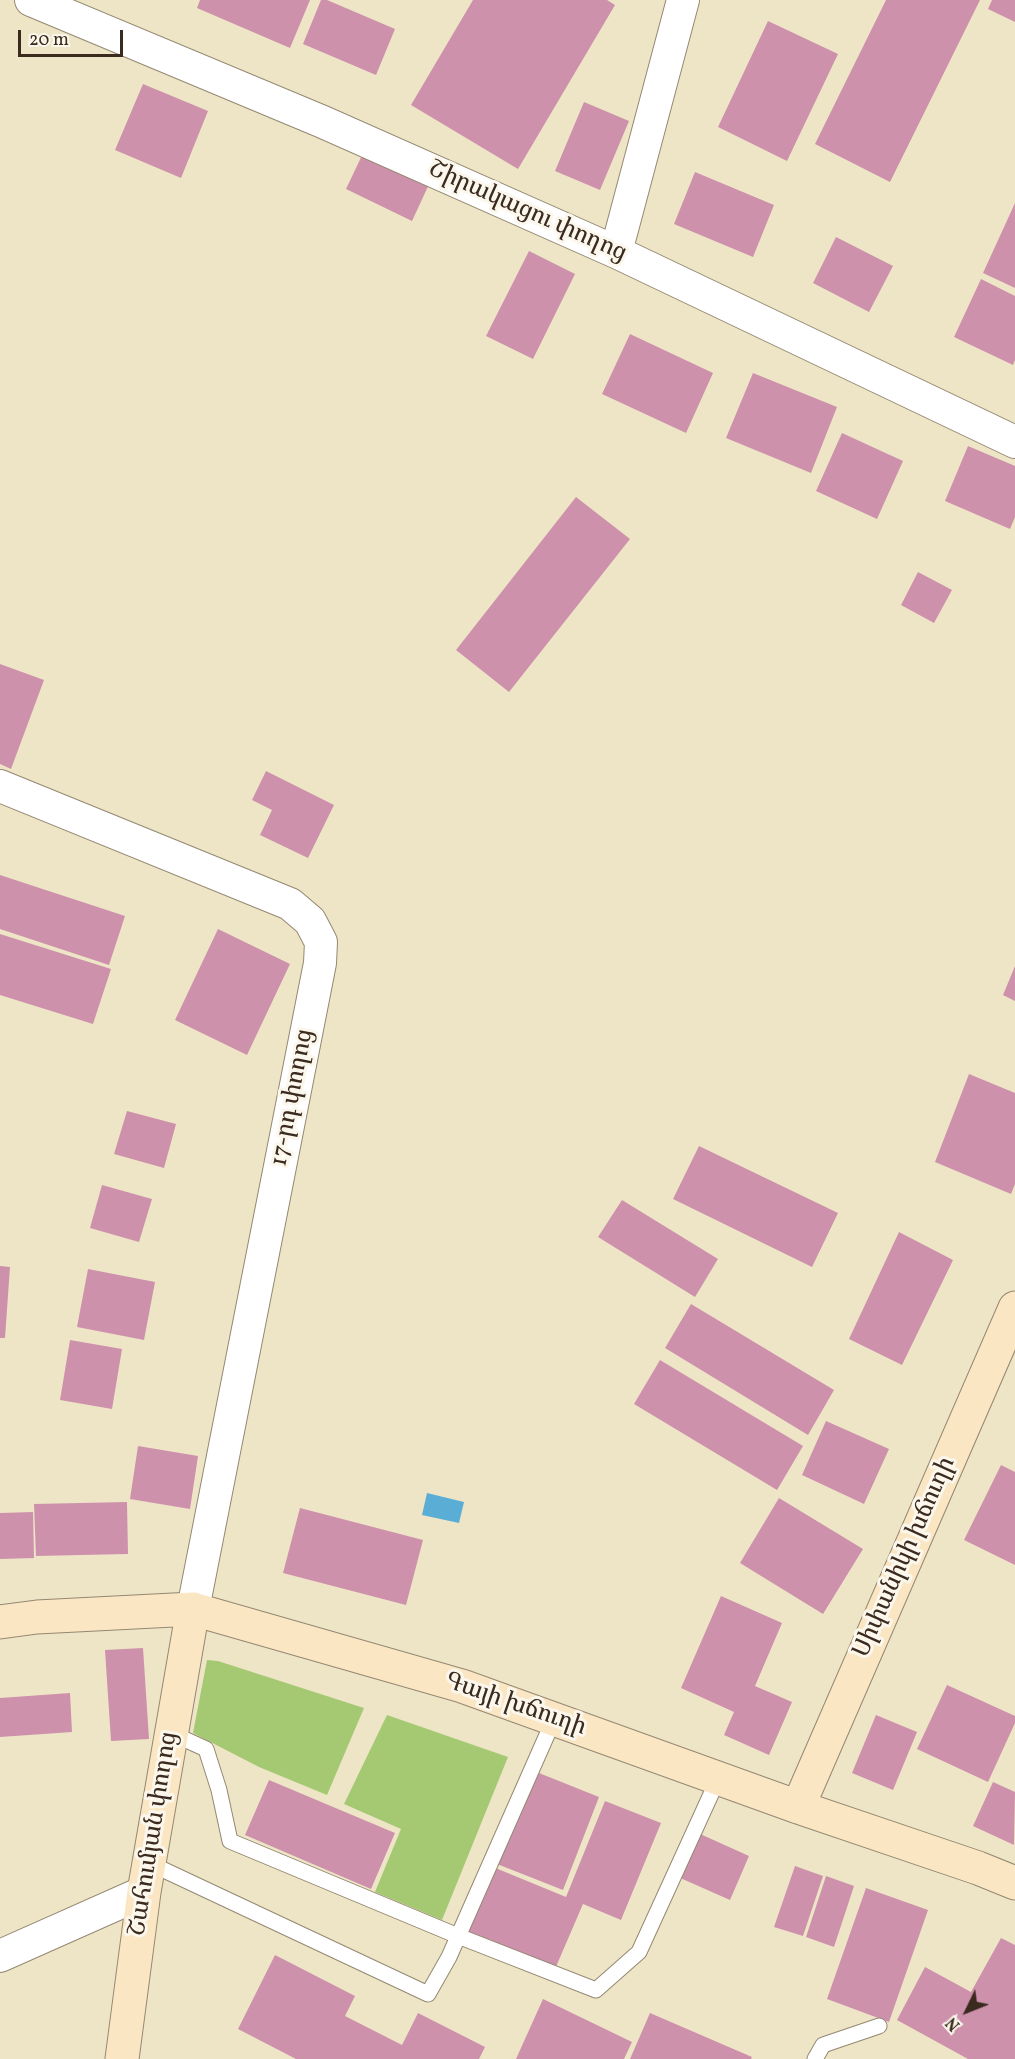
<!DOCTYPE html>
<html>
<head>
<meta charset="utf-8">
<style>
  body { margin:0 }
  #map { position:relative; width:1015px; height:2059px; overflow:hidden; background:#eee5c7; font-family:Vollkorn,serif }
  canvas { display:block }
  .north { position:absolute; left:937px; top:1981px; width:60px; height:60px; -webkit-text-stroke:4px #fbf7ec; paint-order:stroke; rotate:227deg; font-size:16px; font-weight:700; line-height:24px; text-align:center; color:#3b2a1e }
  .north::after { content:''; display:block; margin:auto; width:21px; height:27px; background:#3b2a1e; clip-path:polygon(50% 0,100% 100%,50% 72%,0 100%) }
  .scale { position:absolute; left:18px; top:30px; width:105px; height:27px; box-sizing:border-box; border:3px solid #3b2a1e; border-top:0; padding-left:8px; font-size:18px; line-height:21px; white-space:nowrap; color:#3b2a1e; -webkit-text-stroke:4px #fbf7ec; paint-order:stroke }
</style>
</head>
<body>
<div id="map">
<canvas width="1015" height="2059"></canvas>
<div class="north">N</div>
<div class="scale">20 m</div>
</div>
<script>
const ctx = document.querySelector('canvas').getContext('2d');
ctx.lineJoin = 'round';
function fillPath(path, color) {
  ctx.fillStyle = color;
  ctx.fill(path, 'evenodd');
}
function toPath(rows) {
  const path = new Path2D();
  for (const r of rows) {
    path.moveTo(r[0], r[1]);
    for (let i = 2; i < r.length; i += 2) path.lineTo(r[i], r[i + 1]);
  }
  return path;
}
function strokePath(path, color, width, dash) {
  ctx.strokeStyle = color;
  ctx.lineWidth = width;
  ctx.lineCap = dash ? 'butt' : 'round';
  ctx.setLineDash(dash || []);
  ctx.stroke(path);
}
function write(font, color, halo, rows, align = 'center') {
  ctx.font = font + ' Vollkorn,"Noto Serif Armenian",serif';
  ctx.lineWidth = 6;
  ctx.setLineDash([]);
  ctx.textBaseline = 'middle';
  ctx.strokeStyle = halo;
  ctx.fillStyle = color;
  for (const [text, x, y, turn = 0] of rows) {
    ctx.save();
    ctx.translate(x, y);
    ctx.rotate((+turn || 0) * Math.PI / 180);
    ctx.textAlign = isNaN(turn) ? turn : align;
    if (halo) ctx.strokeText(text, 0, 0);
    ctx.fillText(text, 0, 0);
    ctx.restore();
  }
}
fillPath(toPath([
  [207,1660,218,1661,364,1708,327,1795,259,1767,193,1733],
  [387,1715,508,1757,442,1920,375,1892,401,1829,344,1804]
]), '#a5c973');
fillPath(toPath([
  [427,1493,464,1502,459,1523,422,1515]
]), '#5aaed6');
fillPath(toPath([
  [200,0,310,0,290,48,197,8],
  [321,0,327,0,395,29,376,75,303,44],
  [473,0,607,0,615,5,518,169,411,105],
  [886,0,980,0,890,182,815,144],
  [992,0,1015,0,1015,22,988,9],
  [768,21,838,54,787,161,718,127],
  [143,84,208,111,181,178,115,150],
  [584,102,629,121,600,190,555,171],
  [365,149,431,180,412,221,346,189],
  [695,172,774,205,753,257,674,224],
  [1015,203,1015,288,983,273],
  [836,237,893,266,869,312,813,283],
  [529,251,575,274,533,359,486,336],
  [981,279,1015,296,1015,360,1013,365,954,337],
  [630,334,713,373,686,433,602,394],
  [753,373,837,407,811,473,726,438],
  [842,433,903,461,877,519,816,491],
  [968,446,1015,466,1015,517,1010,529,945,501],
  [576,497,630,539,509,692,456,650],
  [918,572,952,590,934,623,901,605],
  [0,664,44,680,11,769,0,764],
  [266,771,334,805,308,858,260,835,272,810,252,800],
  [0,875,125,916,109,965,0,929],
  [218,929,290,964,247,1055,175,1020],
  [0,934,111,969,93,1024,0,995],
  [1015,966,1015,1001,1003,995],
  [969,1074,1015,1093,1015,1184,1011,1194,935,1162],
  [127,1111,176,1124,164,1168,114,1154],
  [699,1146,838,1213,812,1267,673,1199],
  [102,1185,152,1199,139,1242,90,1228],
  [622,1200,718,1259,695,1297,598,1237],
  [899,1232,953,1260,902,1365,849,1339],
  [0,1266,10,1267,5,1338,0,1338],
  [88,1269,155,1282,144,1340,77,1327],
  [691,1304,834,1390,808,1435,665,1348],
  [70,1340,122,1349,112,1409,60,1400],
  [660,1360,803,1446,777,1490,634,1404],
  [826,1421,889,1449,864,1504,802,1475],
  [138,1446,198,1456,190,1509,130,1499],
  [1001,1465,1015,1472,1015,1565,964,1540],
  [779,1498,863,1549,823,1614,740,1563],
  [127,1502,128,1554,36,1556,34,1504],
  [300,1508,423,1540,406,1605,283,1573],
  [33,1512,34,1558,0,1559,0,1513],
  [721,1596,782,1623,755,1686,792,1702,769,1755,724,1735,734,1712,681,1688],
  [143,1648,149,1739,111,1741,105,1650],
  [947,1685,1015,1716,1015,1723,988,1782,917,1749],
  [70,1693,72,1732,0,1737,0,1698],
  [876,1715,917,1732,893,1790,852,1773],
  [534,1771,599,1797,563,1890,497,1864],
  [269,1780,395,1833,371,1889,245,1835],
  [993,1782,1015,1792,1014,1845,973,1826],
  [605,1801,661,1823,621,1920,583,1904,555,1969,466,1931,493,1867,566,1897],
  [698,1833,749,1856,730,1900,678,1877],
  [795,1866,823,1876,803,1936,774,1927],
  [826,1876,854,1886,834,1947,806,1937],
  [866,1888,928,1910,889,2022,827,1999],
  [1001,1938,1015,1945,1015,2059,968,2059,897,2020,925,1967,971,1992],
  [275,1955,355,1996,345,2016,402,2045,418,2013,485,2047,479,2059,296,2059,238,2029],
  [543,1999,632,2042,624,2059,516,2059],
  [650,2013,752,2057,751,2059,630,2059]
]), '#ce91ac');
const service = toPath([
  [171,1733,206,1749,219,1790,230,1841,458,1936,596,1990,639,1952,718,1779],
  [149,1863,428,1994,449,1957,554,1719],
  [815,2059,823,2045,879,2026]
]);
const minor = toPath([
  [31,0,323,122,616,252,1015,442],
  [616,252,683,0],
  [0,786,290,904,310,921,321,942,320,963,193,1609],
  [0,1956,144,1892]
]);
const secondary = toPath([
  [0,1622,37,1617,193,1609,462,1686,798,1807,978,1868,1015,1883],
  [798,1807,1015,1308],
  [122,2059,144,1892,193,1609]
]);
strokePath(service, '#948872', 17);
strokePath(minor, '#948872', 34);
strokePath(secondary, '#948872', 35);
strokePath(service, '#fff', 15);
strokePath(minor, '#fff', 32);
strokePath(secondary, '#fbe6c4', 33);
write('24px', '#3b2a1e', '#fbf7ec', [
  ["Շիրակացու փողոց",527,213,24],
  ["17-րդ փողոց",294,1098,-79],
  ["Սիփանիկի խճուղի",906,1558,-66],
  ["Գայի խճուղի",515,1706,19],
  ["Շահումյան փողոց",155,1834,-81]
]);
</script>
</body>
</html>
